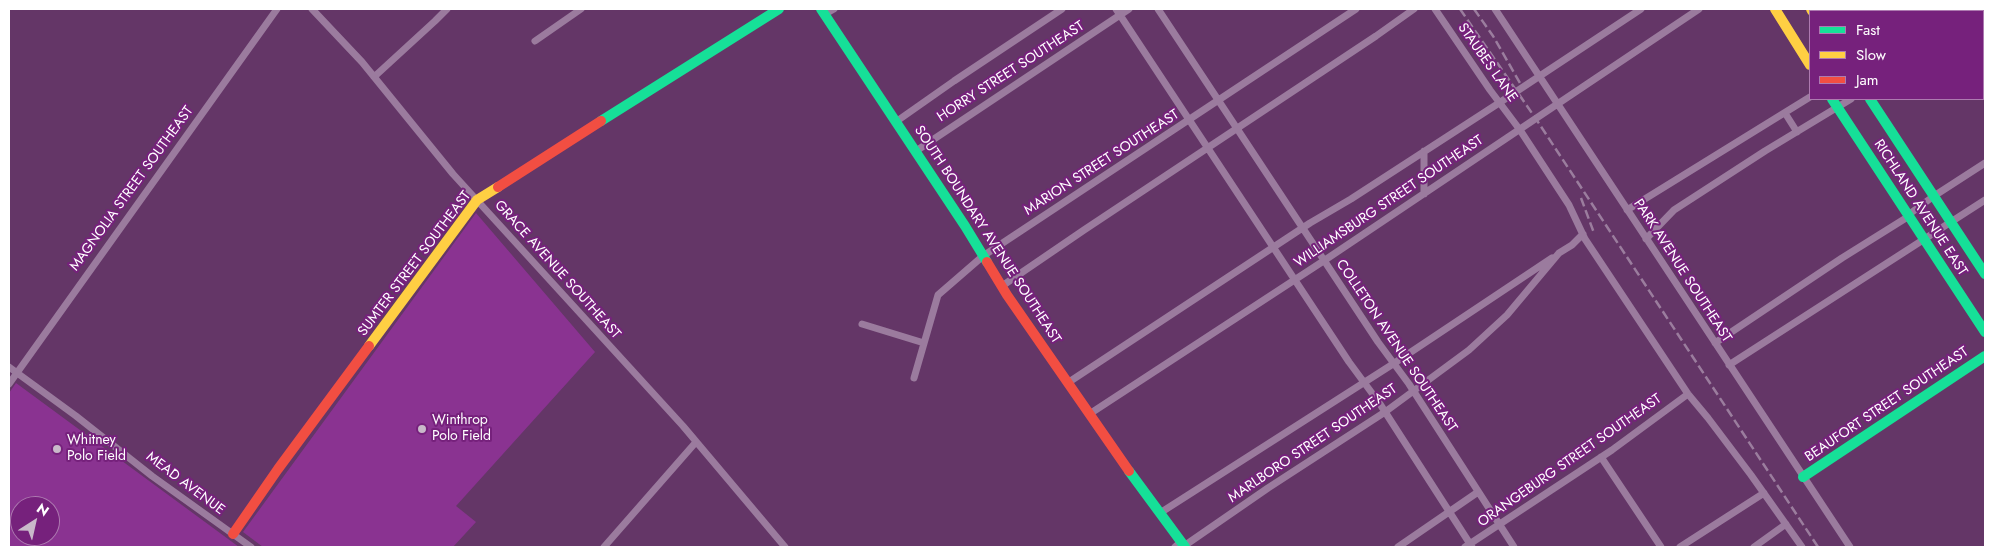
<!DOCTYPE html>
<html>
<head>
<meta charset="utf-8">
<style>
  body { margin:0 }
  #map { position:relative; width:1994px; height:556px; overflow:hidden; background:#643667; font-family:Jost,sans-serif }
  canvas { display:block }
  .frame { position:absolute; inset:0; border:10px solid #fff; pointer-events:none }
  .legend { position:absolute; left:1809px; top:10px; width:175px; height:90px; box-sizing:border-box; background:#76217c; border:1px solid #ad7ab0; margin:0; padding:6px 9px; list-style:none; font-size:15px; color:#fff }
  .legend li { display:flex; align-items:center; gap:10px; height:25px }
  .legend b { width:25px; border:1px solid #ad7ab0 }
  .north { position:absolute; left:10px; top:496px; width:50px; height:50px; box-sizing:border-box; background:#76217c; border:1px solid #ad7ab0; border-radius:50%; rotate:35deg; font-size:14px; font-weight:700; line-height:20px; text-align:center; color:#fff }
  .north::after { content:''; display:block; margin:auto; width:18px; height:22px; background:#c9b9ca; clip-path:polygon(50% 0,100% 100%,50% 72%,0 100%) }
</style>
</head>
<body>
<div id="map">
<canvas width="1994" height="556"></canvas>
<div class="frame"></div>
<ul class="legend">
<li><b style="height:6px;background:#16e098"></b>Fast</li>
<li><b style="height:6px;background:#ffcf43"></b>Slow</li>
<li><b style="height:6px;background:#f24e42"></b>Jam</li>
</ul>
<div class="north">N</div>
</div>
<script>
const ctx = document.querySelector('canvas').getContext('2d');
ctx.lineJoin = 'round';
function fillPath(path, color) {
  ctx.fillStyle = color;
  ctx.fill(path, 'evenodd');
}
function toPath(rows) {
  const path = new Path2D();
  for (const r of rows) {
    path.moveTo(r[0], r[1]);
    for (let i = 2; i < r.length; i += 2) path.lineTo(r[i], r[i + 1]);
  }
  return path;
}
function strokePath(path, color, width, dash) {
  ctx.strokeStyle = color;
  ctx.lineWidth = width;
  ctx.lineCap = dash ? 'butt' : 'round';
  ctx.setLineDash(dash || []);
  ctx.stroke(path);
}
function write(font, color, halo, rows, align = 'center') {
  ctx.font = font + ' Jost,sans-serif';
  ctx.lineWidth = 4;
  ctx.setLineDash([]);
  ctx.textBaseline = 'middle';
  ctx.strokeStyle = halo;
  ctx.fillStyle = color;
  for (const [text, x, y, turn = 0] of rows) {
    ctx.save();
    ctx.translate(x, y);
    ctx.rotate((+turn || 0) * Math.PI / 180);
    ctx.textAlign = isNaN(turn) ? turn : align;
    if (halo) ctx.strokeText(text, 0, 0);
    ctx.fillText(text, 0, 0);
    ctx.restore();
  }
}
fillPath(toPath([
  [476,213,595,352,456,506,476,522,453,547,263,547,243,532],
  [16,383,239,547,9,547,9,393],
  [20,506,50,506,50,536,20,536]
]), '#8a3391');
strokePath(toPath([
  [312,9,362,62,453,174,683,426,785,547],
  [1116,9,1349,362,1380,404,1472,547],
  [1158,9,1378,342,1409,384,1514,547],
  [1435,9,1490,90,1520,130,1569,205,1585,239,1688,394,1708,418,1751,475,1802,547],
  [1495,9,1850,547],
  [1936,11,1940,9],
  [825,14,834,9],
  [535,41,581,9],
  [374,77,435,21,447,9],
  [1785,113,1797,132],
  [897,121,954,81,1062,9],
  [916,151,1129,9],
  [1424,194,1424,151],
  [1627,210,1810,97],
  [1646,239,1674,210,1765,151,1851,99],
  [1002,286,1084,230,1376,36,1414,9],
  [862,324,924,343],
  [1715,343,1842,258,1906,218,1908,215,1934,196,1985,163],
  [1729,365,1985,200],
  [9,367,76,416,152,476,251,547],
  [914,378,938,295,983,256,1356,9],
  [1069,382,1310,223,1351,199,1499,103,1641,9],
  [9,384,277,9],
  [1091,413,1325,260,1699,9],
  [1601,457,1661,547],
  [1160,513,1393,364,1552,258],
  [1184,546,1268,488,1385,412,1469,350,1507,315,1559,253,1572,245,1583,234],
  [604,547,696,442],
  [1175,547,1181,542],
  [1398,547,1478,492],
  [1465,547,1612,450,1688,394],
  [1680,547,1764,493],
  [1754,547,1786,524]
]), '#9b7b9e', 7);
strokePath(toPath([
  [821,9,965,226,987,262],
  [1832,99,1985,332],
  [1870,99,1985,274],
  [601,121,779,9],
  [1129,471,1185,547],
  [1803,477,1985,356]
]), '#16e098', 10);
strokePath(toPath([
  [1775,9,1810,65],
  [1811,9,1812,11],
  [369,346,477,200,498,187]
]), '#ffcf43', 10);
strokePath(toPath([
  [498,187,601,121],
  [987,262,1007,295,1129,471],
  [233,534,278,469,369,346]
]), '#f24e42', 10);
strokePath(toPath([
  [1460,9,1536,119,1818,547],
  [1474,9,1493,36,1520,83],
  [1581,198,1594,233]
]), '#9b7d9e', 2.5, [9, 4]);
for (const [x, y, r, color] of [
  [422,429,5,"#c9b9ca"],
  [57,449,5,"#c9b9ca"]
]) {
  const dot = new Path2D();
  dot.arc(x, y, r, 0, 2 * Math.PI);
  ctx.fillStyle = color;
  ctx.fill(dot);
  strokePath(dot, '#76217c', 2);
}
write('14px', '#fff', '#76217c', [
  ["STAUBES LANE",1487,63,55],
  ["HORRY STREET SOUTHEAST",1011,72,-33],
  ["MARION STREET SOUTHEAST",1102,163,-33],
  ["MAGNOLIA STREET SOUTHEAST",132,189,-54],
  ["WILLIAMSBURG STREET SOUTHEAST",1389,202,-34],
  ["RICHLAND AVENUE EAST",1920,208,57],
  ["SOUTH BOUNDARY AVENUE SOUTHEAST",987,235,57],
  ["SUMTER STREET SOUTHEAST",415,264,-53],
  ["GRACE AVENUE SOUTHEAST",557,270,48],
  ["PARK AVENUE SOUTHEAST",1682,271,57],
  ["COLLETON AVENUE SOUTHEAST",1396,346,56],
  ["BEAUFORT STREET SOUTHEAST",1887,405,-34],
  ["MARLBORO STREET SOUTHEAST",1313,444,-34],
  ["ORANGEBURG STREET SOUTHEAST",1570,461,-35],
  ["MEAD AVENUE",185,484,37]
]);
write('14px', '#fff', '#76217c', [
  ["Winthrop",432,421],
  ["Polo Field",432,437],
  ["Whitney",67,441],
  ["Polo Field",67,457]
], 'left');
</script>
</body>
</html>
